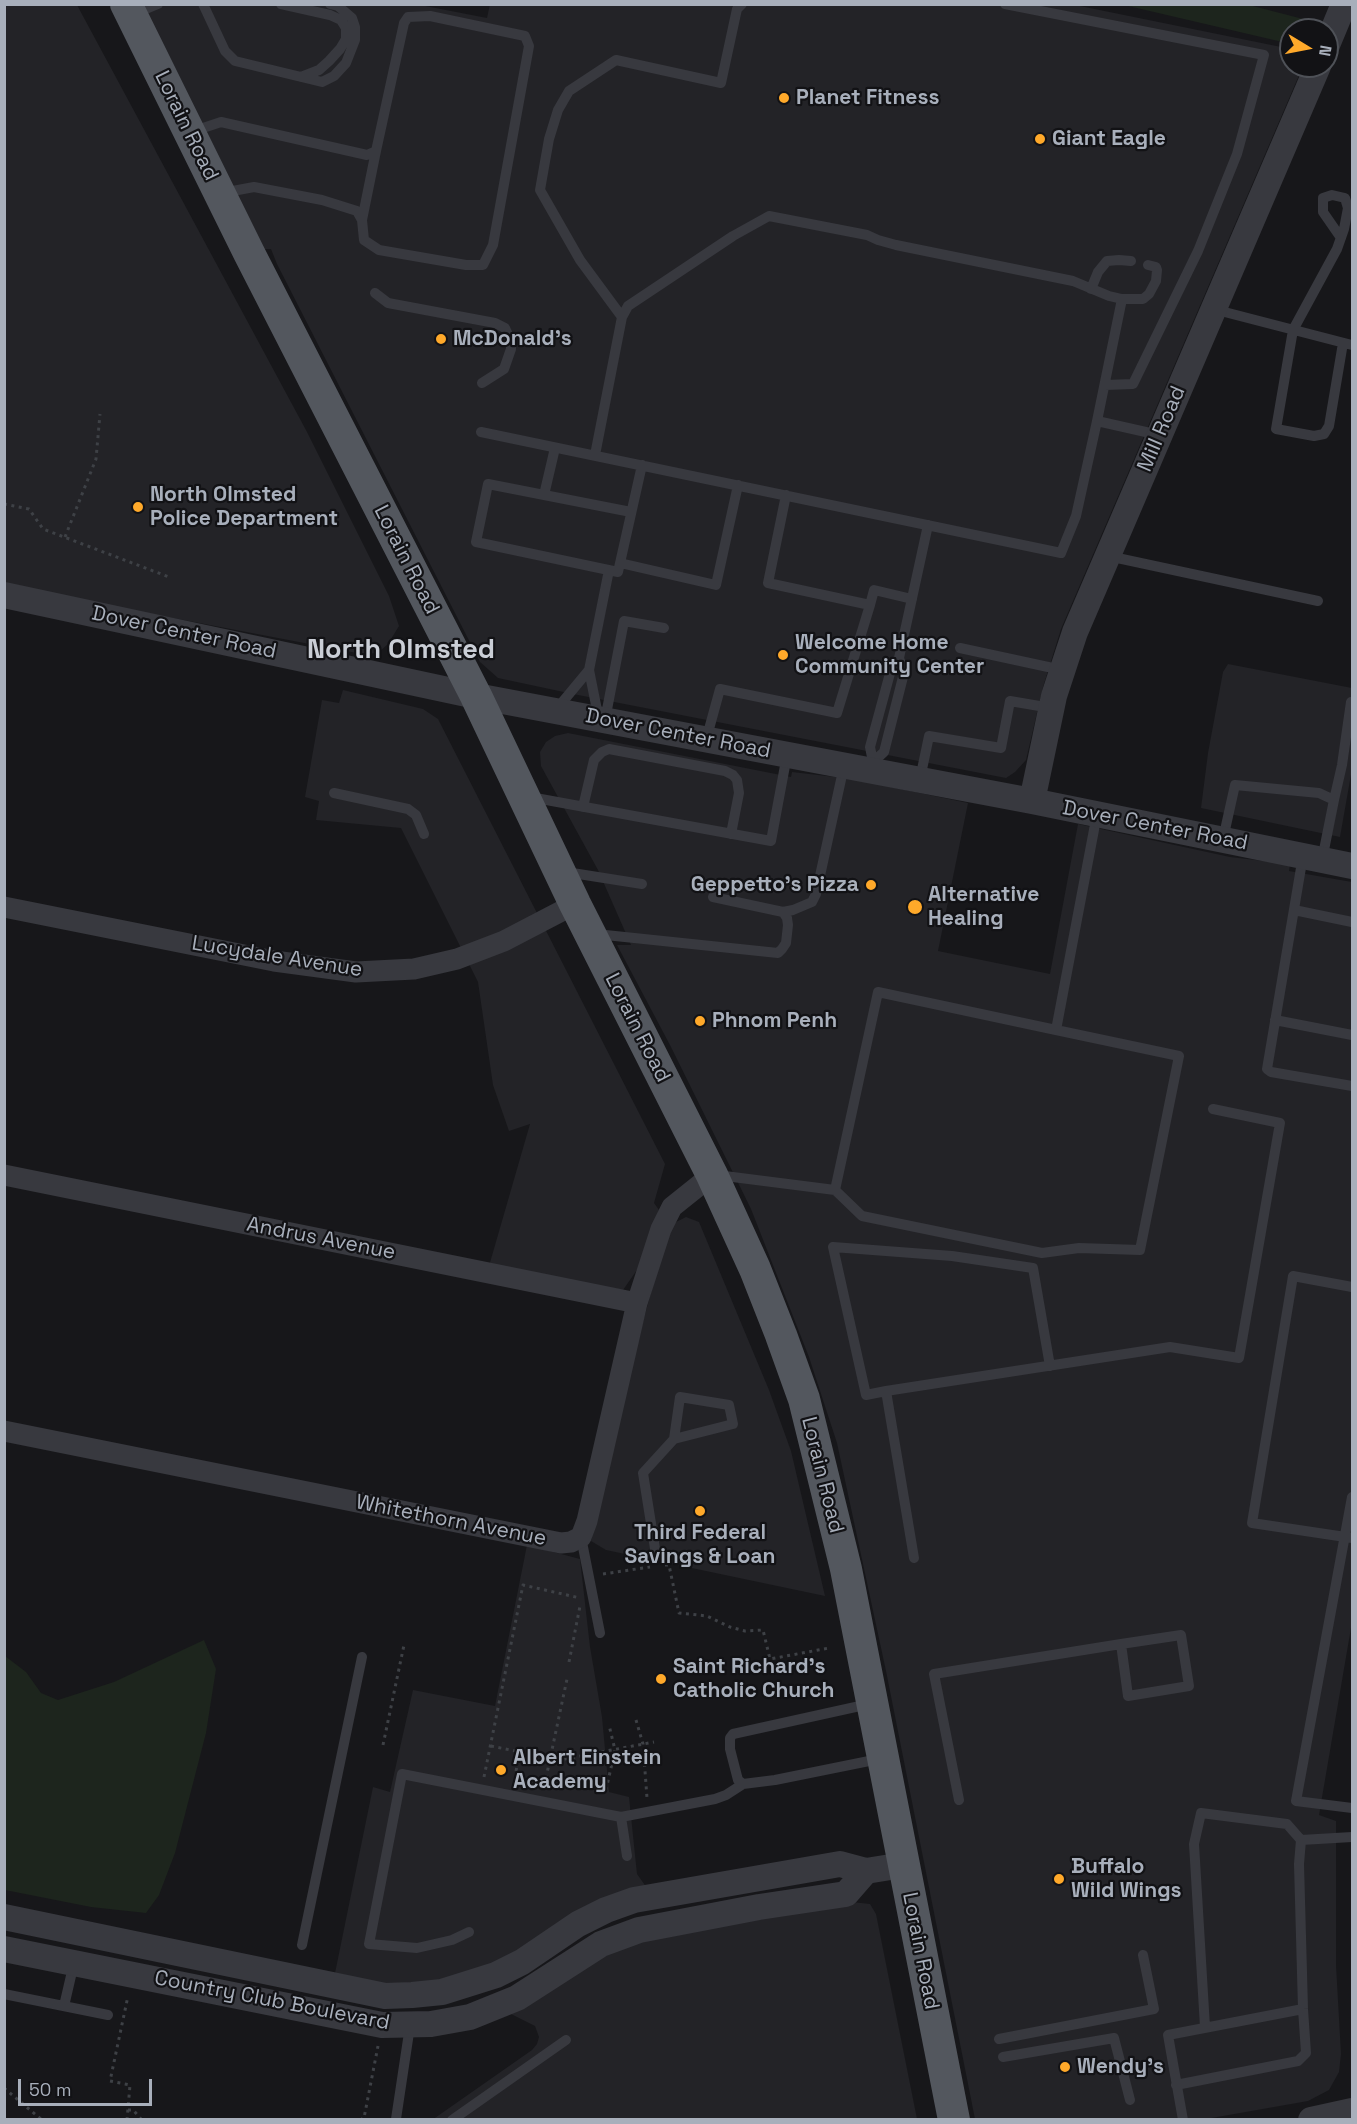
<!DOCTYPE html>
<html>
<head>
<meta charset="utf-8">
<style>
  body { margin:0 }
  #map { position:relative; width:1357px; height:2124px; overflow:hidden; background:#17171a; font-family:"Space Grotesk",sans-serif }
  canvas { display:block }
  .frame { position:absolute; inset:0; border:6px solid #a8afbb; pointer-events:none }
  .north { position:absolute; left:1279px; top:18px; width:60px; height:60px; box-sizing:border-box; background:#121215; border:2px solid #4e5157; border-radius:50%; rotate:100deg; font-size:16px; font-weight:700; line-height:24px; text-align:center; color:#a8afbb }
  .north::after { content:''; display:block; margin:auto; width:21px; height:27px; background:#ffa92a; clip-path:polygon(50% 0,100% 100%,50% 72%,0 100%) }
  .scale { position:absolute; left:18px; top:2079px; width:134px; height:27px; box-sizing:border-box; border:3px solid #a8afbb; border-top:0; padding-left:8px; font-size:18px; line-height:21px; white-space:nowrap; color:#a8afbb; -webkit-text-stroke:4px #121215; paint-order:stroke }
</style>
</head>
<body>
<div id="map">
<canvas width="1357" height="2124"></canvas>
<div class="frame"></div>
<div class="north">N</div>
<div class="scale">50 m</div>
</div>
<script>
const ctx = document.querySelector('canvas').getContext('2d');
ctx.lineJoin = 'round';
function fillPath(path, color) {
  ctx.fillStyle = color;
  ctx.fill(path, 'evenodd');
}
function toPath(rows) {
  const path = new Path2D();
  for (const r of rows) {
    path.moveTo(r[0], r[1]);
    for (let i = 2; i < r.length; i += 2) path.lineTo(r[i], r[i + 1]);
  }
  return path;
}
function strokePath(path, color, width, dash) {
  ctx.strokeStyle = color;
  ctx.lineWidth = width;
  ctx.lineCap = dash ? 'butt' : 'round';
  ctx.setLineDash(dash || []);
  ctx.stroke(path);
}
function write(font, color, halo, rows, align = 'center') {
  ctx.font = font + ' "Space Grotesk",sans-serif';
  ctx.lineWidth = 4.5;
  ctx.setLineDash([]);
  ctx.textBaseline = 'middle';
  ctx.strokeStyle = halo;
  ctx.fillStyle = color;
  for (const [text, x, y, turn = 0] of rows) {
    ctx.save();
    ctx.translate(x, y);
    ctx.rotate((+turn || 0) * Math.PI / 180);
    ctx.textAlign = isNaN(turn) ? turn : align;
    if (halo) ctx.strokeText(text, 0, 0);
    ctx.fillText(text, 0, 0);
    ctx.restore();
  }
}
fillPath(toPath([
  [415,4,487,18,490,4,1075,5,1291,49,1291,66,1303,66,1061,629,1043,687,1026,760,1015,772,1006,778,573,694,498,678,480,662,277,264,271,249,264,249,141,5],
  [4,5,77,5,307,432,389,596,399,626,388,644,378,653,362,654,5,586],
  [1228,664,1352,688,1352,769,1340,837,1201,808,1208,753,1223,672],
  [343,690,423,709,438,719,665,1164,654,1203,659,1210,639,1267,623,1290,489,1266,530,1124,509,1131,493,1085,478,982,401,828,316,820,319,801,305,797,322,700,339,703],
  [568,733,791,777,792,772,853,779,968,803,938,951,1050,974,1078,824,1230,857,1290,864,1289,871,1352,882,1352,1622,1319,1815,1336,1821,1336,1965,1341,2054,1339,2072,1329,2090,1308,2101,1206,2119,975,2119,886,1671,837,1443,809,1357,751,1209,671,1047,617,945,631,945,598,870,541,766,540,752,546,742,555,736],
  [686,1217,699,1222,769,1390,791,1451,825,1596,606,1550,591,1541,611,1438,666,1238,670,1228,676,1222],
  [527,1545,580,1559,590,1647,602,1717,609,1792,629,1797,637,1874,647,1888,491,1968,453,1981,371,1984,334,1978,373,1787,390,1792,413,1690,495,1706],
  [852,1902,870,1904,876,1914,917,2119,432,2120,532,2050,537,2044,539,2037,535,2026,509,2013,574,1972,629,1944]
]), '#232327');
fillPath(toPath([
  [1124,5,1249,5,1307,20,1302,30,1291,30,1291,44],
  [204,1640,216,1669,206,1733,175,1853,159,1895,146,1913,91,1907,5,1890,5,1656,26,1672,41,1693,58,1700,114,1682]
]), '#1d251d');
strokePath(toPath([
  [4,504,29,509,43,529,169,577],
  [65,537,96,459,100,414],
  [665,1565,669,1565,679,1613,707,1616,730,1627,745,1631,763,1630,770,1659,829,1648],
  [603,1574,650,1567],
  [569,1662,580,1606],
  [636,1720,643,1744,647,1798],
  [383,1745,404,1645],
  [491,1746,559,1760,654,1742],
  [516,1771,520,1752],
  [484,1777,523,1585,580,1598],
  [546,1778,567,1679],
  [606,1790,615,1750,609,1725],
  [4,2088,42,2120],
  [128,2110,133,2110,142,2120],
  [127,2120,130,2085,110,2081,128,1996],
  [360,2120,364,2118,378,2046]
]), '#3e4146', 3, [3, 4.5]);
strokePath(toPath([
  [203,4,225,51,235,61,322,82,334,76,346,63,355,40,355,27,352,18,338,6,330,4],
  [281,4,330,15,341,20,346,28,346,39,340,49,329,61,319,70,301,77],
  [1005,4,1264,55,1237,154,1198,251,1133,384,1105,385],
  [134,14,158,4],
  [191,132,221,122,367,155,376,151,404,23,408,17,430,16,525,36,529,46,493,245,483,265,466,265,379,250,364,240,362,220,357,211,322,200,254,187,222,193],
  [362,220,376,151],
  [1341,238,1323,212,1323,198,1332,195,1345,198,1348,208,1344,229,1337,249,1293,330,1276,429,1314,436,1324,434,1329,426,1343,343],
  [1091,289,1098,272,1107,261,1119,260,1131,261],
  [375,293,388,303,495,323,505,328,511,341,511,349,504,369,482,383],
  [1122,299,1143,299,1149,294,1156,281,1157,270,1156,267,1148,265],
  [1213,309,1352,345],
  [622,317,580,260,540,190,549,139,558,110,569,91,616,60,721,83,737,9,742,4],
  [481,432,1061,553,1076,516,1097,421,1159,435],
  [595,455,622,317,628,306,733,236,769,216,867,235,878,240,896,245,1073,281,1109,296,1122,299,1097,421],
  [544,495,555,448],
  [631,512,488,484,476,542,618,572,642,465],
  [1108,556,1318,601],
  [620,563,716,585,738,485],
  [870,605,874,590,912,599],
  [960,648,1062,670],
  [899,658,904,673,884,752,873,762,870,747,892,666,899,658,928,525],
  [555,711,589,670],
  [599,720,589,670,609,570],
  [605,720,624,621,664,628],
  [706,740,720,689,837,713,870,605,768,583,786,495],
  [920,779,929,736,1001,748,1010,701,1051,708],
  [334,793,408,809,416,815,424,834],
  [530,797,771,841,787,755],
  [1334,800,1342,765,1351,702],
  [583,807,594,760,602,752,609,749,725,771,733,775,737,780,739,793,731,834],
  [1223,839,1235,785,1319,793,1334,800,1322,860],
  [1303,856,1267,1069,1271,1072,1352,1086],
  [566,872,642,884],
  [1294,910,1352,922],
  [783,912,793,910,812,902,816,894,844,766],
  [596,934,778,953,782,949,786,943,788,925,787,918,783,912,713,897],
  [1275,1020,1352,1035],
  [717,1175,835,1190,878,992,1056,1030,1097,814],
  [835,1190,862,1216,1042,1253,1079,1248,1140,1250,1179,1056,1056,1030],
  [1352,1287,1293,1276,1252,1523,1352,1538],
  [886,1391,866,1395,833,1247,952,1256,1033,1268,1050,1366],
  [680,1397,729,1405,733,1424,674,1439,680,1397],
  [1352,1497,1296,1801,1352,1808],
  [581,1537,600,1633],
  [656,1555,643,1473,674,1439],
  [914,1558,886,1391,1170,1347,1239,1358,1280,1123,1213,1109],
  [869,1704,733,1734,730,1738,730,1749,738,1780,743,1784,775,1780,879,1759],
  [959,1800,934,1674,1121,1644,1128,1696,1189,1686,1181,1635,1121,1644],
  [627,1856,621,1817,715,1799,726,1795,743,1784],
  [469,1932,452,1940,417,1948,369,1944,402,1774,621,1817],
  [302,1945,362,1657],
  [4,1994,108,2015],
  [64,2006,74,1963],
  [1205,2027,1194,1844,1201,1813,1287,1824,1301,1840],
  [999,2039,1154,2009,1143,1955],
  [1003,2057,1114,2038,1130,2100],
  [1176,2085,1298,2061,1306,2053,1303,2009,1299,1864,1301,1840,1352,1837],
  [396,2119,410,2026],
  [452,2120,566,2040],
  [1183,2120,1168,2035,1303,2009]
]), '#38393f', 10);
strokePath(toPath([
  [4,907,274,961,356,972,414,969,457,959,504,941,575,904],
  [4,1175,637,1303],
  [4,1431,561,1543,571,1542,581,1537,587,1521,637,1303,661,1229,672,1207,712,1175]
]), '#38393f', 21);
strokePath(toPath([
  [1327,45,1344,4],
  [4,595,476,696,1032,801,1352,866],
  [1032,801,1054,696,1075,632,1318,66],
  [4,1917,385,1996,412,1995,442,1992,496,1975,522,1962,578,1924,606,1910,634,1900,840,1864,866,1871,903,1865],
  [4,1949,382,2025,431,2024,470,2017,517,1998,601,1944,639,1930,759,1907,846,1894,866,1871],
  [1311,2120,1352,2111]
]), '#38393f', 26);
strokePath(toPath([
  [126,4,249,253,476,696,575,904,712,1175,755,1269,781,1335,804,1399,846,1569,954,2120]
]), '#53575e', 32);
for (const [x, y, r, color] of [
  [784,98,6,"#ffa92a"],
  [1040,139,6,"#ffa92a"],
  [441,339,6,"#ffa92a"],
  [138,507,6,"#ffa92a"],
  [783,655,6,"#ffa92a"],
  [871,885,6,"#ffa92a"],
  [915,907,8,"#ffa92a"],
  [700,1021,6,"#ffa92a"],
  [700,1511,6,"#ffa92a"],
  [661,1679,6,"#ffa92a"],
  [501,1770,6,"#ffa92a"],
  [1059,1879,6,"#ffa92a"],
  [1065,2067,6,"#ffa92a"]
]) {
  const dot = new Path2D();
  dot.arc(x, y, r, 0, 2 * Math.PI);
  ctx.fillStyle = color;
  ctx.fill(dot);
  strokePath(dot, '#121215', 2);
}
write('bold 21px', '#a8afbb', '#121215', [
  ["Planet Fitness",796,98],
  ["Giant Eagle",1052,139],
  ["McDonald's",453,339],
  ["North Olmsted",150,495],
  ["Police Department",150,519],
  ["Welcome Home",795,643],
  ["Community Center",795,667],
  ["Geppetto's Pizza",859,885,"right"],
  ["Alternative",928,895],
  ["Healing",928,919],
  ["Phnom Penh",712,1021],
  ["Third Federal",700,1533,"center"],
  ["Savings & Loan",700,1557,"center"],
  ["Saint Richard's",673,1667],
  ["Catholic Church",673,1691],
  ["Albert Einstein",513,1758],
  ["Academy",513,1782],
  ["Buffalo",1071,1867],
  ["Wild Wings",1071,1891],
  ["Wendy's",1077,2067]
], 'left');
write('21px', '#a8afbb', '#121215', [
  ["Lorain Road",186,126,64],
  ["Mill Road",1162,429,-67],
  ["Lorain Road",406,560,63],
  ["Dover Center Road",184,633,12],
  ["Dover Center Road",678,734,11],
  ["Dover Center Road",1155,826,11],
  ["Lucydale Avenue",277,957,9],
  ["Lorain Road",637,1028,63],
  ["Andrus Avenue",321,1239,11],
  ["Lorain Road",822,1475,76],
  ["Whitethorn Avenue",451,1521,11],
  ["Lorain Road",920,1951,79],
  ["Country Club Boulevard",272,2001,11]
]);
write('bold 27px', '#caced6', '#121215', [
  ["North Olmsted",401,651]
]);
</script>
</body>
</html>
